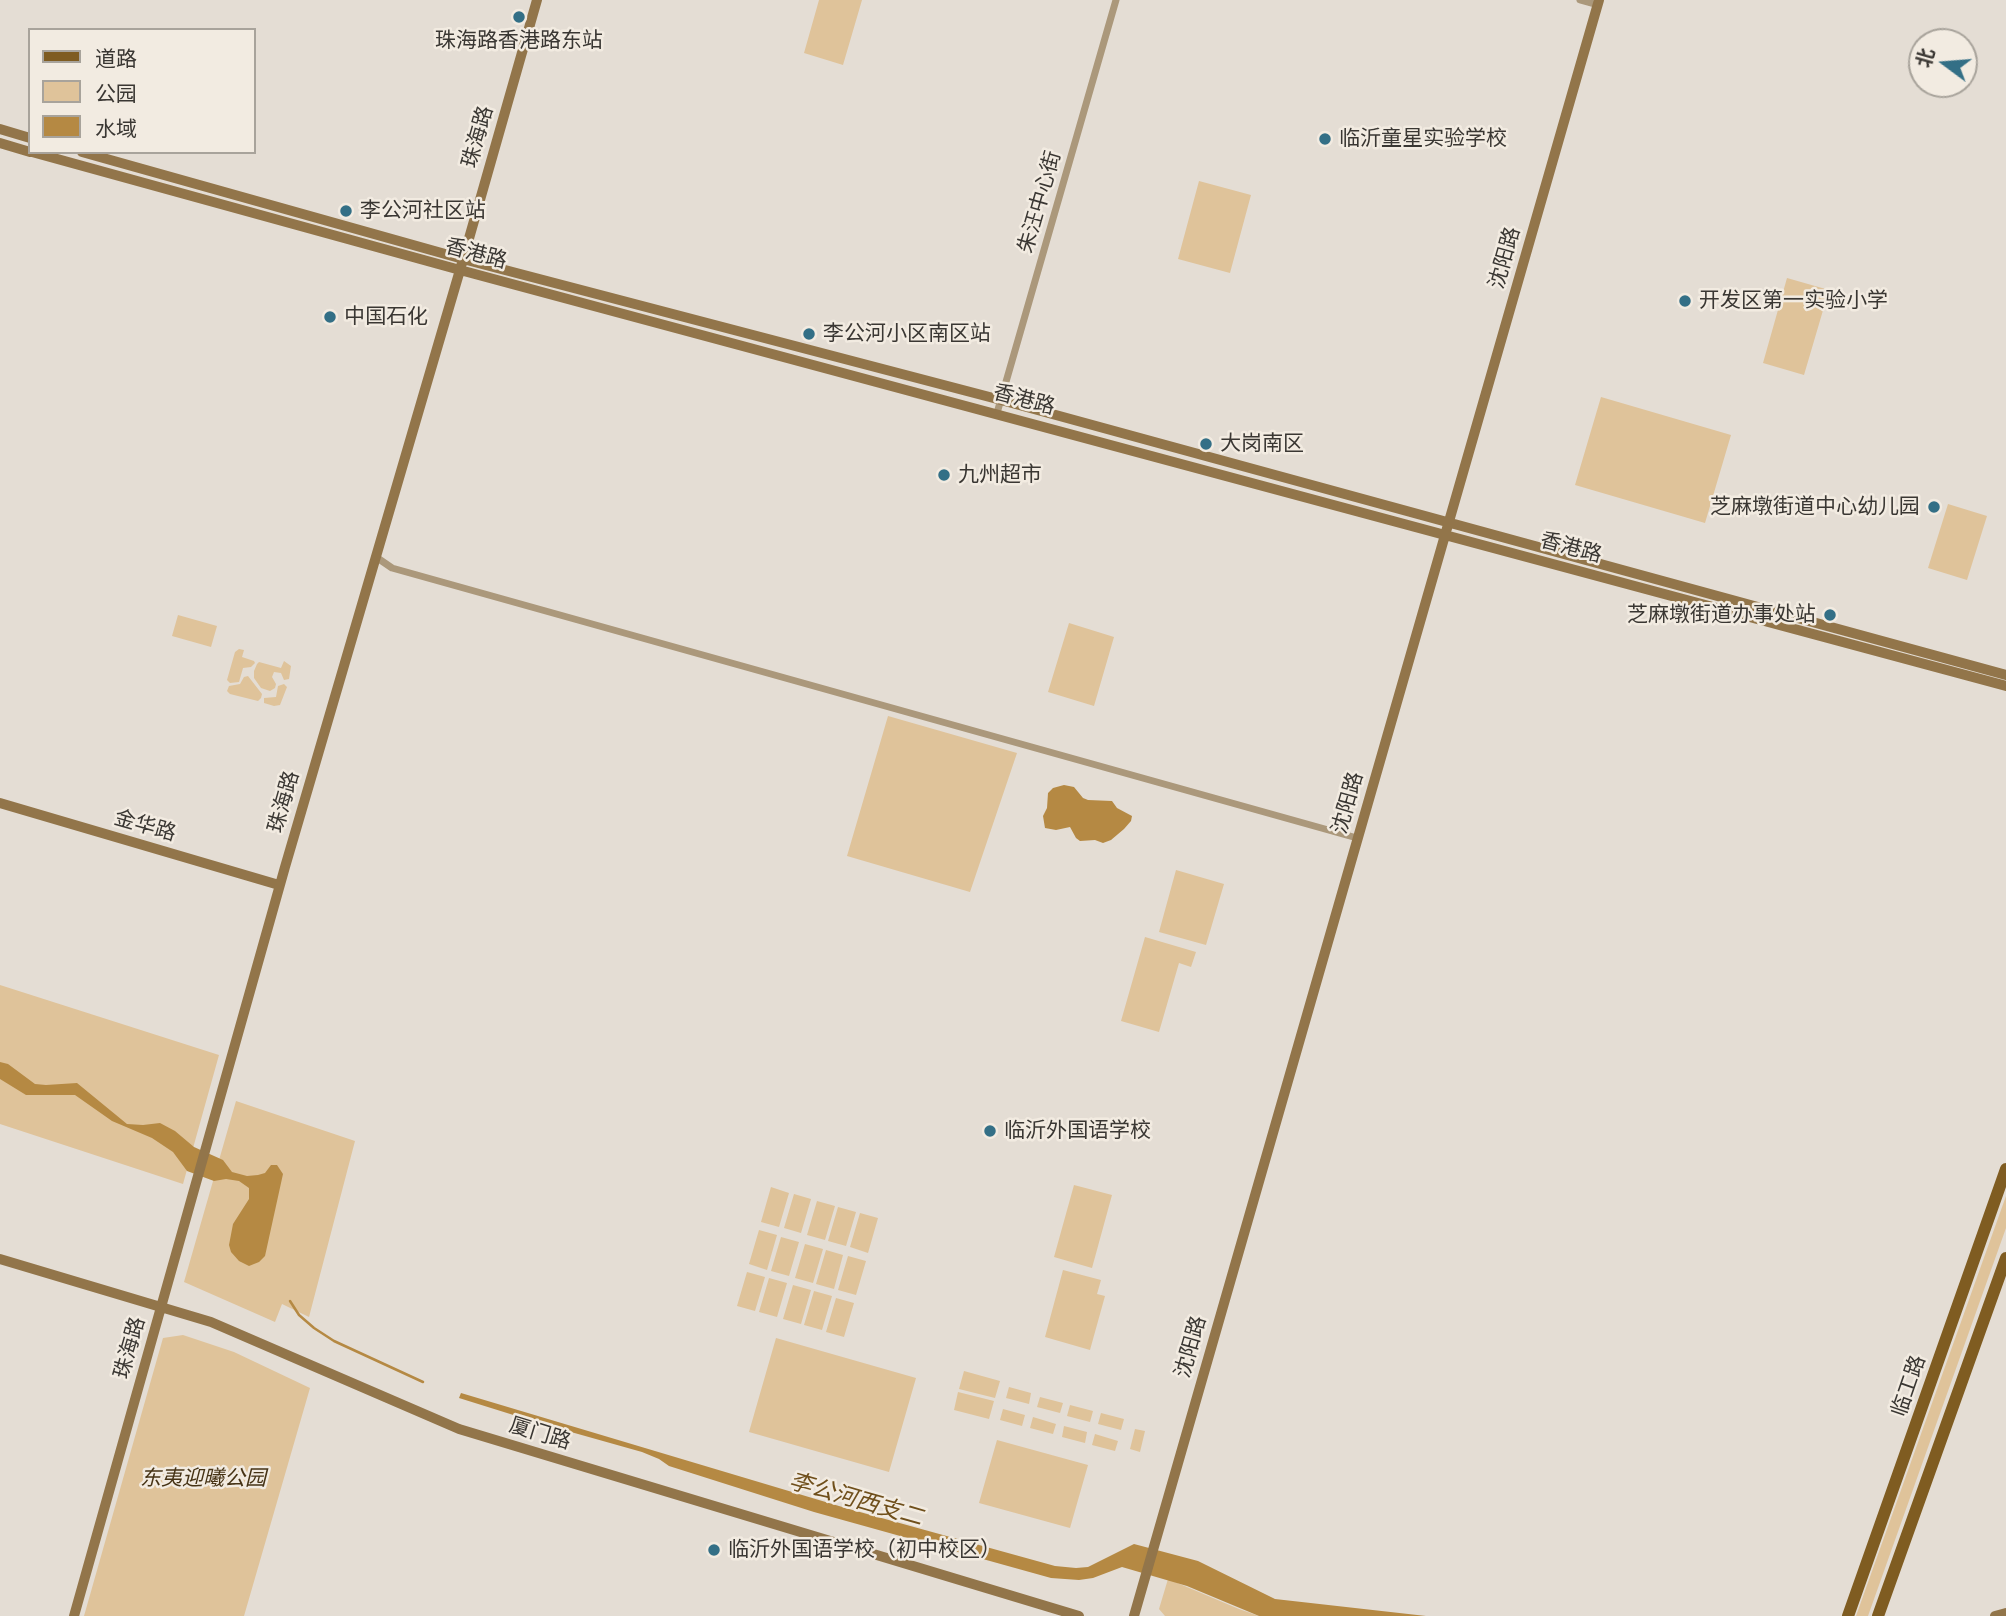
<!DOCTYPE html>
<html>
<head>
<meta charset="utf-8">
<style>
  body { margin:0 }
  #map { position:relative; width:2006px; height:1616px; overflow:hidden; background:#e4ddd4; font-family:"IBM Plex Serif","Noto Sans SC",serif }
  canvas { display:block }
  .legend { position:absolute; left:28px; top:28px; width:228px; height:126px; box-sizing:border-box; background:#f2ebe1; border:2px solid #a8a39b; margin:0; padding:9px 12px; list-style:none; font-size:21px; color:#3a3733 }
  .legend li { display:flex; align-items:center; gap:14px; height:35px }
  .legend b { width:35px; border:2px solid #a8a39b }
  .north { position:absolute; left:1908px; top:28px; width:70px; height:70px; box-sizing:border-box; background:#f2ebe1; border:2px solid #a8a39b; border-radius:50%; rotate:286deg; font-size:19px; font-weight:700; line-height:28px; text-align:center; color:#3a3733 }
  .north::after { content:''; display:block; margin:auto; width:24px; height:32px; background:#336f86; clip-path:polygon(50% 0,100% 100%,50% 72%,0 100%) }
</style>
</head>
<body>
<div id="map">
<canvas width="2006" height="1616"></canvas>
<ul class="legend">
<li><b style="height:9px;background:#7f5c21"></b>道路</li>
<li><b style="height:19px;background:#dfc39a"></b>公园</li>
<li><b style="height:19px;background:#b58943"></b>水域</li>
</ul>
<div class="north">北</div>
</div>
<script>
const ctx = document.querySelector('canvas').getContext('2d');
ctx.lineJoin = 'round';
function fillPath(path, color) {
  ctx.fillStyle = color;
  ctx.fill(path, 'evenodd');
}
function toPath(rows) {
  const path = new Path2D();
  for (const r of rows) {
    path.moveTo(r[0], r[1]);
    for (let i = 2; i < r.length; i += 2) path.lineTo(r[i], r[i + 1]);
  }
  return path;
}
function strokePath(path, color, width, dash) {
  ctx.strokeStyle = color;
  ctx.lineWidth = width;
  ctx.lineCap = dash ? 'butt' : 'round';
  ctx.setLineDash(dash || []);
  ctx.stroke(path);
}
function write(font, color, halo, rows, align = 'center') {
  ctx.font = font + ' "IBM Plex Serif","Noto Sans SC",serif';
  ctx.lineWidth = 5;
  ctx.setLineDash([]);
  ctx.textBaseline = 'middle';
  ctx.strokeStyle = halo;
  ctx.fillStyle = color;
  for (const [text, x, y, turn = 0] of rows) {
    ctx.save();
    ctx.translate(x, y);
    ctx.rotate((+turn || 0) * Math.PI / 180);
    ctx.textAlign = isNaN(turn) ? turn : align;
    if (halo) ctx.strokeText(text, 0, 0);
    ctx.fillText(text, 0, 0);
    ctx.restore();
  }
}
fillPath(toPath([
  [819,0,862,0,843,65,804,53],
  [1199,181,1251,195,1230,273,1178,259],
  [1787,278,1829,290,1804,375,1763,363],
  [1601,397,1731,435,1705,523,1575,485],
  [1948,504,1987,516,1967,580,1928,568],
  [178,615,217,626,211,647,172,636],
  [1069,623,1114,637,1094,706,1048,692],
  [239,649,244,650,242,657,254,661,255,663,251,667,243,668,239,682,230,683,227,680,235,652],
  [284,661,291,666,289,679,284,680,281,673,274,672,272,677,276,684,275,688,270,691,261,688,254,678,254,671,257,664,259,662,281,668],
  [248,676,262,694,261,698,258,701,230,694,227,691,229,686,240,684,244,677],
  [284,684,287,687,280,705,274,706,264,703,264,698,276,697,278,686],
  [888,716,1017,753,970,892,847,856],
  [1176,870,1224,884,1206,945,1159,932],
  [1145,937,1196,952,1191,967,1179,963,1159,1032,1121,1021],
  [0,985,219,1055,183,1184,0,1124],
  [236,1101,355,1141,309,1317,282,1304,275,1322,184,1282],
  [1074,1185,1112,1195,1092,1268,1054,1257],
  [771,1187,789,1193,779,1227,761,1222],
  [794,1194,811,1199,801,1233,784,1228],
  [2006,1196,2006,1228,1868,1616,1856,1616],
  [817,1201,835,1206,825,1240,807,1235],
  [838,1207,856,1212,846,1246,828,1241],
  [860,1213,878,1218,868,1253,850,1247],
  [759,1230,777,1235,767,1270,749,1264],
  [781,1237,799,1242,789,1276,771,1271],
  [805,1244,823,1249,813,1283,795,1278],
  [826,1250,843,1255,834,1289,816,1284],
  [848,1256,866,1261,856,1295,838,1290],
  [1063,1270,1101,1280,1097,1294,1105,1296,1090,1350,1045,1337],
  [747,1272,765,1277,755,1311,737,1306],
  [769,1278,787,1283,777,1317,759,1312],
  [793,1285,811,1290,801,1324,783,1319],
  [814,1291,832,1296,822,1330,804,1325],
  [836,1298,854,1303,844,1337,826,1332],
  [183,1335,234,1352,310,1388,244,1616,84,1616,163,1338],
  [776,1338,916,1378,889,1472,749,1432],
  [964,1371,1000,1381,995,1398,959,1389],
  [1009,1387,1031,1393,1029,1404,1006,1398],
  [958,1392,994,1401,989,1419,954,1410],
  [1040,1397,1063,1403,1060,1413,1037,1407],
  [1070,1405,1093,1411,1090,1422,1067,1416],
  [1003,1409,1025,1415,1022,1426,1000,1420],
  [1101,1413,1124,1419,1121,1430,1098,1424],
  [1033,1417,1056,1424,1053,1434,1030,1428],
  [1064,1426,1087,1432,1085,1443,1062,1437],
  [1135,1429,1145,1431,1140,1452,1130,1449],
  [1095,1434,1118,1441,1115,1451,1092,1445],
  [997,1440,1088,1465,1070,1528,979,1503],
  [1168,1579,1239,1609,1259,1616,1165,1616,1159,1609]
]), '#dfc39a');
fillPath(toPath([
  [1064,785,1074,787,1083,798,1088,800,1112,801,1117,808,1132,816,1131,821,1124,829,1111,840,1103,843,1095,840,1080,841,1076,838,1070,827,1056,830,1045,828,1043,816,1047,808,1048,793,1053,788],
  [0,1062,8,1064,35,1084,46,1085,77,1083,127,1124,143,1125,160,1123,175,1131,194,1147,223,1160,232,1172,247,1176,258,1175,265,1173,271,1165,277,1165,283,1174,265,1256,259,1262,249,1266,239,1261,231,1252,229,1245,233,1224,249,1199,249,1188,239,1181,226,1179,214,1181,187,1171,173,1152,152,1138,112,1121,75,1095,26,1095,0,1079],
  [461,1393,849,1509,1055,1566,1076,1568,1088,1567,1134,1544,1198,1561,1275,1599,1426,1616,1259,1616,1187,1586,1122,1567,1093,1578,1079,1580,1051,1578,814,1512,669,1466,659,1459,642,1452,539,1423,459,1398]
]), '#b58943');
strokePath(toPath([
  [290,1301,299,1315,314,1328,334,1341,423,1382]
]), '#b58943', 2.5);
strokePath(toPath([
  [1580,0,1598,5],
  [997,413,1116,0],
  [376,557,392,568,1357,838]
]), '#ab987b', 7);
strokePath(toPath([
  [0,129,30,138],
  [0,143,30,152],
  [32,152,460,270,2006,686],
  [82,152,463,259,1001,400,2006,675],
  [0,803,279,885],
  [0,1259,211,1322,459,1429,1079,1616],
  [74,1616,285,867,460,270,537,0],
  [1134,1616,1599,0],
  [1995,1616,2006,1613]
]), '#92754a', 10);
strokePath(toPath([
  [1848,1616,2006,1169],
  [1878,1616,2006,1258]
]), '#7f5c21', 12);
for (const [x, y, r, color] of [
  [519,17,7,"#336f86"],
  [1325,139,7,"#336f86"],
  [346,211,7,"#336f86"],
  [1685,301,7,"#336f86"],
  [330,317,7,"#336f86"],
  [809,334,7,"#336f86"],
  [1206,444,7,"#336f86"],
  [944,475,7,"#336f86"],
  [1934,507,7,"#336f86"],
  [1830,615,7,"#336f86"],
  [990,1131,7,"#336f86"],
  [714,1550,7,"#336f86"]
]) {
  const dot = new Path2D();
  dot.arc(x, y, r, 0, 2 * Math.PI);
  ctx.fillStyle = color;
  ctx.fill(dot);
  strokePath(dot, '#f2ebe1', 2.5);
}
write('21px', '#3a3733', '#f2ebe1', [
  ["珠海路香港路东站",519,41,"center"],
  ["临沂童星实验学校",1339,139],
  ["李公河社区站",360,211],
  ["开发区第一实验小学",1699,301],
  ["中国石化",344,317],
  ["李公河小区南区站",823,334],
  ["大岗南区",1220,444],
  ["九州超市",958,475],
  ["芝麻墩街道中心幼儿园",1920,507,"right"],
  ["芝麻墩街道办事处站",1816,615,"right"],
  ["临沂外国语学校",1004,1131],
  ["临沂外国语学校（初中校区）",728,1550]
], 'left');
write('21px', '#3a3733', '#f2ebe1', [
  ["珠海路",478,137,-74],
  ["朱汪中心街",1040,202,-74],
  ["香港路",476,254,15],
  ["沈阳路",1505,258,-74],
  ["香港路",1024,400,15],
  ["香港路",1571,548,15],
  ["珠海路",284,802,-74],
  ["沈阳路",1348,803,-74],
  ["金华路",145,826,16],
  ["沈阳路",1191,1347,-74],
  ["珠海路",130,1348,-74],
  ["临工路",1909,1386,-71],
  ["厦门路",540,1434,17]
]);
write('italic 21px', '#463315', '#f2ebe1', [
  ["东夷迎曦公园",203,1479]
]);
write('italic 23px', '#6f4f1b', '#f2ebe1', [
  ["李公河西支二",856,1500,16]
]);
</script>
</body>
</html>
